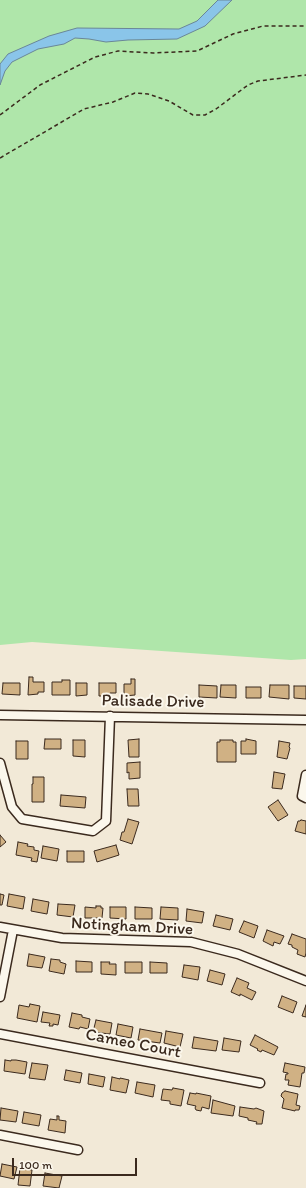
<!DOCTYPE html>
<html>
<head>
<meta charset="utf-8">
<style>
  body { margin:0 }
  #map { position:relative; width:306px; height:1188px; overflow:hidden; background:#f2e9d7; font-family:Itim,sans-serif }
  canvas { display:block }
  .scale { position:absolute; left:12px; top:1158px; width:125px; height:18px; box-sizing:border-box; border:2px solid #3b2a1e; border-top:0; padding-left:5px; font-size:12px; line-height:14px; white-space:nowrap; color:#3b2a1e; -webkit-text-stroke:3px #fbf7ec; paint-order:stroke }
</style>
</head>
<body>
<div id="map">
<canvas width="306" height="1188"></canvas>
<div class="scale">100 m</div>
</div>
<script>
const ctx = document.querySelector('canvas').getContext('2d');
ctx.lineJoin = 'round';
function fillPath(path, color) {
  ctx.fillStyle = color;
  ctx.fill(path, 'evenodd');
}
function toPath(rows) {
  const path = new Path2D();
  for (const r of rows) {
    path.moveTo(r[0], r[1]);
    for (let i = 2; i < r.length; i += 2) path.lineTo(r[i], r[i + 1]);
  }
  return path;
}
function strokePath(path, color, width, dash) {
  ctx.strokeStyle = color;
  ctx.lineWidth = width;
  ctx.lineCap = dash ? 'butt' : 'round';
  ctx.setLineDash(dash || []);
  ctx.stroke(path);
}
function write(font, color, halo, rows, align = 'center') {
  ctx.font = font + ' Itim,sans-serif';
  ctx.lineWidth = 4;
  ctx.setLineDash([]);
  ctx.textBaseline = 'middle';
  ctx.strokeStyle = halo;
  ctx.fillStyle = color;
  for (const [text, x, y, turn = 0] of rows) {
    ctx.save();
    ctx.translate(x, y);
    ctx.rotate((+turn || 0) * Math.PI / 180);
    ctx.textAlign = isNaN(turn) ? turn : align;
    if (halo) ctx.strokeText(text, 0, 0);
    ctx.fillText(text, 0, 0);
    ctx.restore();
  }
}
fillPath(toPath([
  [0,0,306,0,306,659,291,660,32,642,0,645]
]), '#afe6aa');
const water = toPath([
  [218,0,232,0,205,26,177,39,128,40,106,42,89,39,75,38,64,44,38,49,12,62,5,71,0,85,0,64,8,54,49,36,77,28,179,29,197,21,218,0]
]);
fillPath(water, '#8ac5e9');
strokePath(water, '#6a8798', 1);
const building = toPath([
  [29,677,33,677,33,682,44,682,44,692,38,692,38,694,28,695,29,677],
  [131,679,135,679,135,695,124,696,124,684,131,684,131,679],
  [62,680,70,680,70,695,52,695,52,682,62,682,62,680],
  [3,683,20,683,20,695,2,694,3,683],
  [76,683,87,683,87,695,76,696,76,683],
  [99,683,116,683,116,693,110,693,110,695,106,696,99,696,99,683],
  [199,685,217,686,217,698,199,697,199,685],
  [221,685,236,685,236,698,220,697,221,685],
  [270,685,289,685,289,699,269,697,270,685],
  [294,686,306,686,306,699,294,698,294,686],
  [246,687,261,687,261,698,246,698,246,687],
  [45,739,61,739,61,749,44,749,45,739],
  [139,739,139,757,129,757,128,740,139,739],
  [246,739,256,741,256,754,241,754,241,741,246,741,246,739],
  [73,740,85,740,85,757,73,756,73,740],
  [220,740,233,740,233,742,236,742,236,762,217,762,217,742,220,742,220,740],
  [16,741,28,741,28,759,16,759,16,741],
  [279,741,290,743,289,747,290,748,287,759,277,757,279,741],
  [140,762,140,778,129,779,129,772,127,773,127,763,140,762],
  [274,772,285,774,282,789,272,788,274,772],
  [33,777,44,777,44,802,32,802,32,784,33,784,33,777],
  [127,789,138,789,139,806,128,806,127,789],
  [61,795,86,797,85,808,60,806,61,795],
  [278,800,288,815,278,821,268,807,278,800],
  [128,819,139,822,132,844,120,840,122,832,124,832,128,819],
  [301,820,306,821,306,834,295,831,298,821,300,821,301,820],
  [0,835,6,842,0,847,0,835],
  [18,842,28,844,27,846,34,847,34,850,39,851,37,862,31,861,32,858,16,855,18,842],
  [116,845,119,855,97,862,94,851,116,845],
  [43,846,59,849,57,861,41,858,43,846],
  [67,851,84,851,84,862,67,862,67,851],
  [0,894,4,895,2,905,0,905,0,894],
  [9,894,25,897,23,909,7,906,9,894],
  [33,899,49,902,47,914,31,911,33,899],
  [58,904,75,905,73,917,57,915,58,904],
  [96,906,101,906,101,908,103,908,102,918,85,918,85,907,96,908,96,906],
  [110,907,126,907,126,919,110,918,110,907],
  [135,907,152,908,152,919,135,919,135,907],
  [161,907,178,908,178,920,160,919,161,907],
  [187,909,204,912,202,923,186,921,187,909],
  [216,915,233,919,230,930,213,926,216,915],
  [244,921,258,926,254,938,239,932,244,921],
  [267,930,284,936,280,944,274,942,273,946,263,941,267,930],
  [292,934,306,939,306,953,305,957,297,954,298,950,292,947,292,945,288,944,292,934],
  [29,954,45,957,42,968,27,966,29,954],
  [51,959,60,960,60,962,66,964,64,974,49,971,51,959],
  [76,961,92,962,92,972,76,972,76,961],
  [101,962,110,962,109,964,116,964,116,975,101,974,101,962],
  [125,962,142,962,142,973,125,973,125,962],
  [150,962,167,963,167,973,150,973,150,962],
  [184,965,200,967,198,980,182,977,184,965],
  [210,970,225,974,222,985,207,981,210,970],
  [237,978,249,983,247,988,256,992,252,1000,240,994,240,996,231,992,237,978],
  [282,996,297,1002,293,1013,278,1007,282,996],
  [30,1004,40,1006,37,1022,17,1018,19,1005,29,1007,30,1004],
  [306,1005,306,1017,302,1016,306,1005],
  [43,1012,60,1015,58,1025,53,1024,53,1026,49,1026,50,1023,41,1022,43,1012],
  [72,1013,82,1015,82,1017,90,1019,88,1029,80,1027,79,1029,69,1027,72,1013],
  [96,1020,112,1023,110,1034,93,1032,96,1020],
  [118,1024,133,1027,131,1038,116,1035,118,1024],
  [140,1029,162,1033,160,1043,138,1040,140,1029],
  [166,1031,183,1034,180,1047,164,1043,166,1031],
  [255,1035,278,1047,274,1055,262,1050,261,1052,257,1050,258,1049,250,1045,255,1035],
  [194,1037,218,1041,216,1051,192,1048,194,1037],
  [224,1038,241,1041,239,1052,222,1050,224,1038],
  [5,1060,11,1061,11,1060,16,1060,27,1062,25,1074,4,1071,5,1060],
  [32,1063,48,1065,45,1080,29,1078,32,1063],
  [285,1063,305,1067,304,1073,302,1073,300,1087,288,1085,289,1080,285,1080,286,1074,288,1074,288,1073,283,1072,285,1063],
  [66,1070,82,1073,80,1083,64,1080,66,1070],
  [89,1074,105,1077,103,1087,88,1084,89,1074],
  [112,1077,120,1079,120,1078,129,1080,126,1093,110,1090,112,1077],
  [137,1082,155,1085,153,1097,135,1093,137,1082],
  [173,1088,184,1090,181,1106,170,1104,170,1101,161,1100,163,1089,172,1090,173,1088],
  [285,1091,298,1094,296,1105,300,1106,299,1110,295,1110,295,1111,282,1108,284,1099,281,1096,282,1093,285,1091],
  [190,1093,196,1094,196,1093,211,1096,209,1109,202,1107,201,1111,196,1110,195,1108,196,1106,187,1104,190,1093],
  [213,1100,235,1106,233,1116,211,1113,213,1100],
  [240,1107,254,1109,256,1108,264,1111,262,1124,256,1124,257,1122,248,1120,248,1118,239,1116,240,1107],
  [1,1108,18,1111,16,1122,0,1120,1,1108],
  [24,1112,41,1115,39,1126,22,1123,24,1112],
  [57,1116,59,1116,59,1120,66,1121,65,1133,48,1130,50,1119,57,1120,57,1116],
  [2,1164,17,1167,14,1179,0,1176,2,1164],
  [20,1168,32,1170,30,1186,18,1185,20,1168],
  [45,1173,62,1176,59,1188,43,1186,45,1173]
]);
fillPath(building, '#d0b184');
strokePath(building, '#3b2a1e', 1);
const street = toPath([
  [0,715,306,720],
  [0,763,12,807,22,819,93,831,106,821,110,716],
  [306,775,302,796,306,798],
  [0,927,62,938,191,942,238,954,306,981],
  [0,997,13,930],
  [0,1034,260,1083],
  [0,1135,78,1150]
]);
strokePath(street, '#3b2a1e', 11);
strokePath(toPath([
  [0,115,40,85,95,57,118,51,153,53,197,51,233,34,263,26,306,26],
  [0,158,84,109,113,102,135,93,148,94,169,101,193,115,205,115,216,109,248,85,258,81,306,75]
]), '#3b2a1e', 1.5, [4, 3]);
strokePath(street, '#fbf7ec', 8);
write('17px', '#3b2a1e', '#fbf7ec', [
  ["Palisade Drive",153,702,1],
  ["Notingham Drive",132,927,3],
  ["Cameo Court",133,1044,11]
]);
</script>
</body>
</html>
